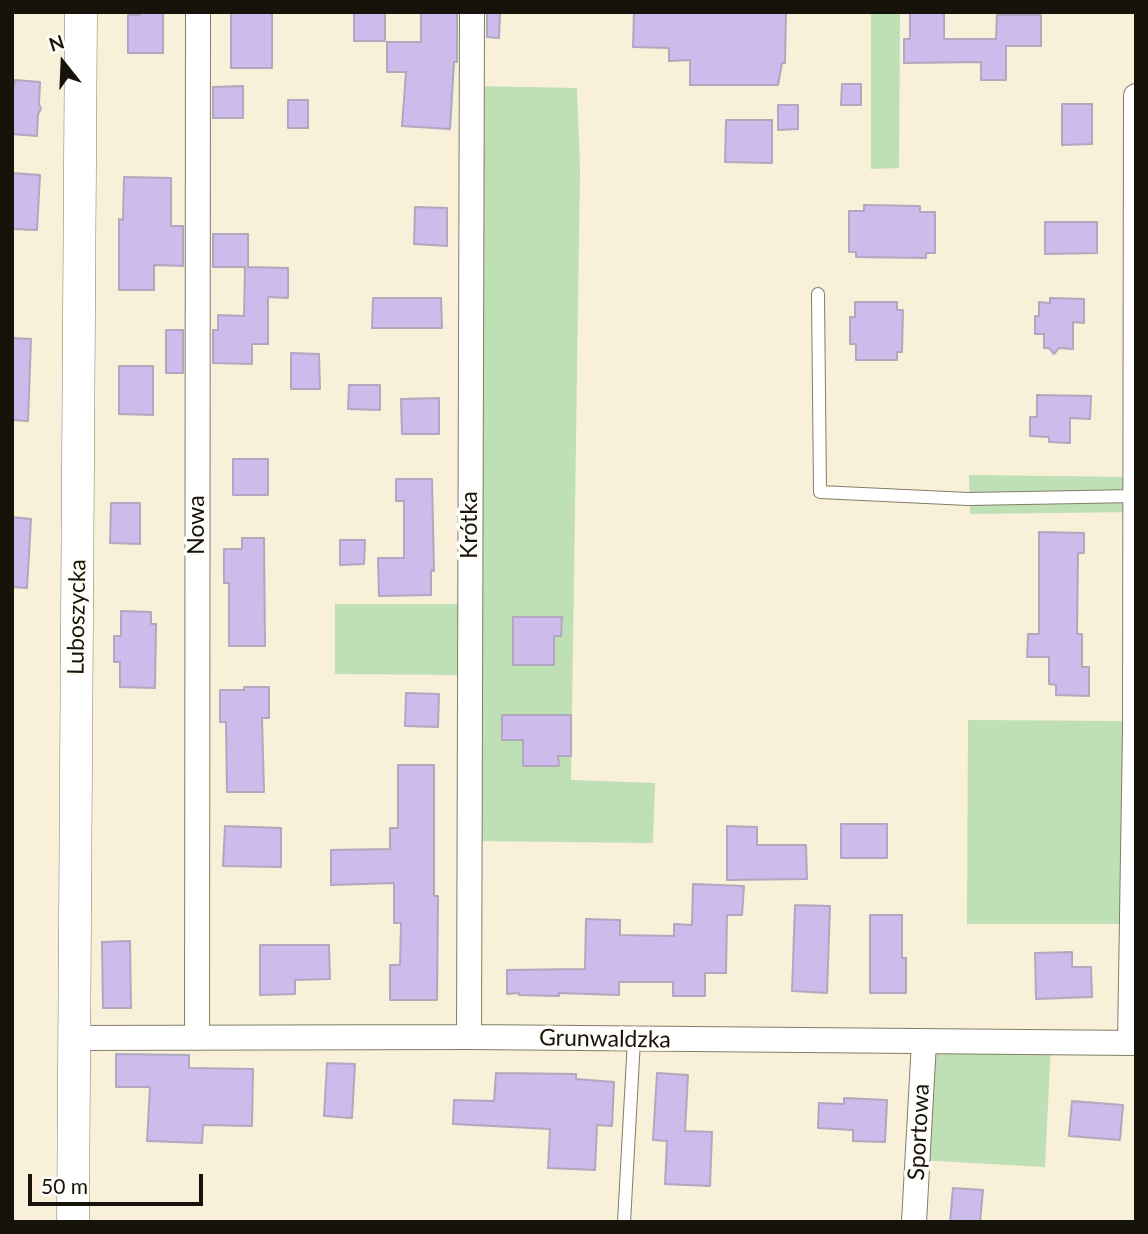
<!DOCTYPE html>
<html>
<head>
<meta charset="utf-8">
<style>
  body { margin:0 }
  #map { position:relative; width:1148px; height:1234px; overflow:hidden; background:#f8f0d8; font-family:Lato,sans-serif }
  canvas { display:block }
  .frame { position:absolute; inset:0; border:14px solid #15130a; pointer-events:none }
  .north { position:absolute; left:28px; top:28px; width:70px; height:70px; -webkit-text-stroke:5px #fffdf8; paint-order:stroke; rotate:342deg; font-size:19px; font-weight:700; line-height:28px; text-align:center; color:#15130a }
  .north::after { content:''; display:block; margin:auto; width:24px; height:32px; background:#15130a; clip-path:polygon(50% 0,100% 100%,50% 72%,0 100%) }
  .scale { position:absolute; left:28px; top:1174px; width:175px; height:32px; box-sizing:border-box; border:4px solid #15130a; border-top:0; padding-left:9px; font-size:21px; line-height:24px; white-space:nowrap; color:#15130a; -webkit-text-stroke:5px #fffdf8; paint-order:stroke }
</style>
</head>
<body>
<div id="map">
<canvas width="1148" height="1234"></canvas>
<div class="frame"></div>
<div class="north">N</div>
<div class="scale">50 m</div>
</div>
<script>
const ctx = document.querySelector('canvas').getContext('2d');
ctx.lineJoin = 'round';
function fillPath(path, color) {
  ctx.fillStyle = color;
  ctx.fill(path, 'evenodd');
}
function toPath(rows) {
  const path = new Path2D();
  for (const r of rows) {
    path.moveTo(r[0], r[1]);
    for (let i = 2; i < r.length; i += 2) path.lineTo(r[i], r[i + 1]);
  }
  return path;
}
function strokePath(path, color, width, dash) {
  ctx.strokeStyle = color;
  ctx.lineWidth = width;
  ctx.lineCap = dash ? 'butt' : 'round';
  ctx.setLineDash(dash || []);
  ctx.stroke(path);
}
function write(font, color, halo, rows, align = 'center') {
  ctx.font = font + ' Lato,sans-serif';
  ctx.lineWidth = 7;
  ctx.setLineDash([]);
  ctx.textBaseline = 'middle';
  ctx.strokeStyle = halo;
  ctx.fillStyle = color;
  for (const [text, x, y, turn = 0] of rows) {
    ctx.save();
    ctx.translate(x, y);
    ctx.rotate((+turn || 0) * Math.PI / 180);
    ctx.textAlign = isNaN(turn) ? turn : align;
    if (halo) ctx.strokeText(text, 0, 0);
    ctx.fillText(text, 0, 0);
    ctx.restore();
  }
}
fillPath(toPath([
  [871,12,900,12,899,168,871,169],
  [472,86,577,88,580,169,571,780,655,783,653,843,469,841,463,675,335,674,335,604,470,604],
  [969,475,1134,477,1136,512,970,514],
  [968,720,1125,721,1132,924,967,924],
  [924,1042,1051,1043,1045,1167,918,1160]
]), '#bfdfb5');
const building = toPath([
  [140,12,163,12,163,53,128,53,128,15,140,15,140,12],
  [231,12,272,12,272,68,231,68,231,12],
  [354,12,385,12,385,41,354,41,354,12],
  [421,12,457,12,457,62,454,62,450,129,402,126,406,72,387,72,387,42,421,42,421,12],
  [487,12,500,12,499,38,487,37,487,12],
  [634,12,786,12,785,63,782,63,778,85,690,85,690,60,669,61,669,48,633,47,634,12],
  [910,12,944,12,944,39,996,39,997,15,1041,15,1041,46,1006,46,1006,80,981,80,981,62,904,63,904,39,910,39,910,12],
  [15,80,40,82,39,104,41,109,38,114,37,136,12,134,12,85,14,86,15,80],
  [842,84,861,84,861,105,841,105,842,84],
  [243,86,243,118,213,118,213,87,243,86],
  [288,100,308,100,308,128,288,128,288,100],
  [1062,104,1092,104,1092,144,1062,145,1062,104],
  [778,105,798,105,798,129,778,130,778,105],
  [726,120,772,120,772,163,725,162,726,120],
  [12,173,40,175,37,230,12,229,12,173],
  [124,177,171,178,171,226,183,226,183,266,154,265,154,290,119,290,119,219,123,220,124,177],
  [864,205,920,206,920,212,935,212,935,253,926,253,926,258,856,257,856,252,849,252,849,211,864,211,864,205],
  [415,207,447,208,447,246,414,244,415,207],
  [1045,222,1097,222,1097,253,1045,254,1045,222],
  [213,234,248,234,248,267,288,268,288,298,268,297,268,344,252,344,252,364,213,363,213,330,218,330,218,315,244,316,245,267,213,267,213,234],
  [373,298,441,298,442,328,372,328,373,298],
  [1050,298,1084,299,1084,323,1073,322,1073,349,1059,348,1054,354,1049,348,1044,348,1044,334,1035,334,1035,316,1039,316,1039,302,1050,303,1050,298],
  [855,302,897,302,897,310,903,310,902,352,897,352,897,360,856,360,856,344,850,344,850,317,855,317,855,302],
  [166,330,183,330,183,373,166,373,166,330],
  [12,338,31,339,28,421,12,420,12,338],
  [291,353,319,354,320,389,291,389,291,353],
  [119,366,153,366,153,415,119,414,119,366],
  [349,385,380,385,380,410,348,409,349,385],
  [1037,395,1091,396,1090,419,1070,418,1070,443,1049,442,1049,437,1030,436,1030,417,1037,417,1037,395],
  [439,398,439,434,402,434,401,399,439,398],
  [233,459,268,459,268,495,233,495,233,459],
  [396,479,432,479,434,571,431,570,431,595,379,596,378,558,404,558,404,501,396,501,396,479],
  [111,503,140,503,140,544,110,543,111,503],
  [12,517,31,519,27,588,12,587,12,517],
  [1039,532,1084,533,1084,553,1078,553,1077,634,1082,634,1082,667,1089,667,1089,696,1056,695,1056,685,1049,684,1049,657,1027,657,1028,634,1039,634,1039,532],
  [242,538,264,538,265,646,229,646,229,583,224,583,224,549,242,549,242,538],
  [340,540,365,540,364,564,340,565,340,540],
  [121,611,151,612,151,624,156,624,155,688,120,687,120,662,114,662,114,636,121,636,121,611],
  [513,617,562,617,561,636,554,636,554,665,513,665,513,617],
  [244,687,269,687,269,718,262,718,264,792,227,792,226,722,220,722,220,690,244,690,244,687],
  [406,693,439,694,438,727,405,726,406,693],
  [502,715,571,715,571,756,558,756,559,766,523,766,523,740,502,740,502,715],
  [398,765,434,765,434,896,438,896,437,1000,390,1000,390,965,400,965,401,923,394,923,394,883,331,885,331,850,390,849,390,828,398,828,398,765],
  [841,824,887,824,887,858,841,858,841,824],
  [225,826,281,828,281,867,223,866,225,826],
  [727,826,757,827,757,845,806,845,807,879,727,880,727,826],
  [693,884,744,886,742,915,727,915,726,973,705,973,705,996,673,996,673,982,619,982,619,995,559,993,559,996,519,995,519,993,507,994,507,970,585,969,586,919,620,920,620,935,674,936,674,924,692,925,693,884],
  [795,905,830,906,827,993,792,991,795,905],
  [870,915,902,915,902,958,906,958,906,993,870,993,870,915],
  [130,941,131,1008,103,1008,102,942,130,941],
  [260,945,329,945,330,979,295,980,295,994,260,995,260,945],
  [1072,952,1072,967,1091,967,1092,997,1036,999,1035,953,1072,952],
  [116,1054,189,1055,189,1068,253,1069,252,1126,203,1125,202,1143,147,1141,150,1087,116,1087,116,1054],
  [327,1063,355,1064,352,1118,324,1116,327,1063],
  [496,1073,576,1074,576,1079,614,1082,612,1126,597,1125,595,1170,548,1168,550,1129,453,1124,454,1100,494,1101,496,1073],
  [657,1073,688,1075,685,1131,712,1132,710,1186,665,1184,667,1141,653,1140,657,1073],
  [844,1098,887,1100,885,1142,853,1141,853,1130,818,1128,819,1103,844,1104,844,1098],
  [1072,1101,1123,1105,1120,1140,1069,1136,1072,1101],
  [953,1188,983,1190,980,1222,950,1222,953,1188]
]);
fillPath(building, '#cdbbeb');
strokePath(building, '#b0a8be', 2);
const service = toPath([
  [818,294,820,492,968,499,1136,496],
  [624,1222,634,1040]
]);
const minor = toPath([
  [469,1037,472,12],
  [74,1038,469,1037,1136,1043],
  [197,1038,198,12],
  [1130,1043,1135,730,1136,96],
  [914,1222,924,1042]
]);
const tertiary = toPath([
  [73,1222,81,12]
]);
strokePath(service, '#847d67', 14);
strokePath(minor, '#847d67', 26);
strokePath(tertiary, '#847d67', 33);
strokePath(service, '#fff', 12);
strokePath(minor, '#fff', 24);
strokePath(tertiary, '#fff', 32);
write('23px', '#15130a', '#fffdf8', [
  ["Nowa",197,525,-90],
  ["Krótka",470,525,-90],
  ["Luboszycka",77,617,-89],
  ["Grunwaldzka",605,1039,1],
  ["Sportowa",919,1132,-87]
]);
</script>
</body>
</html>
